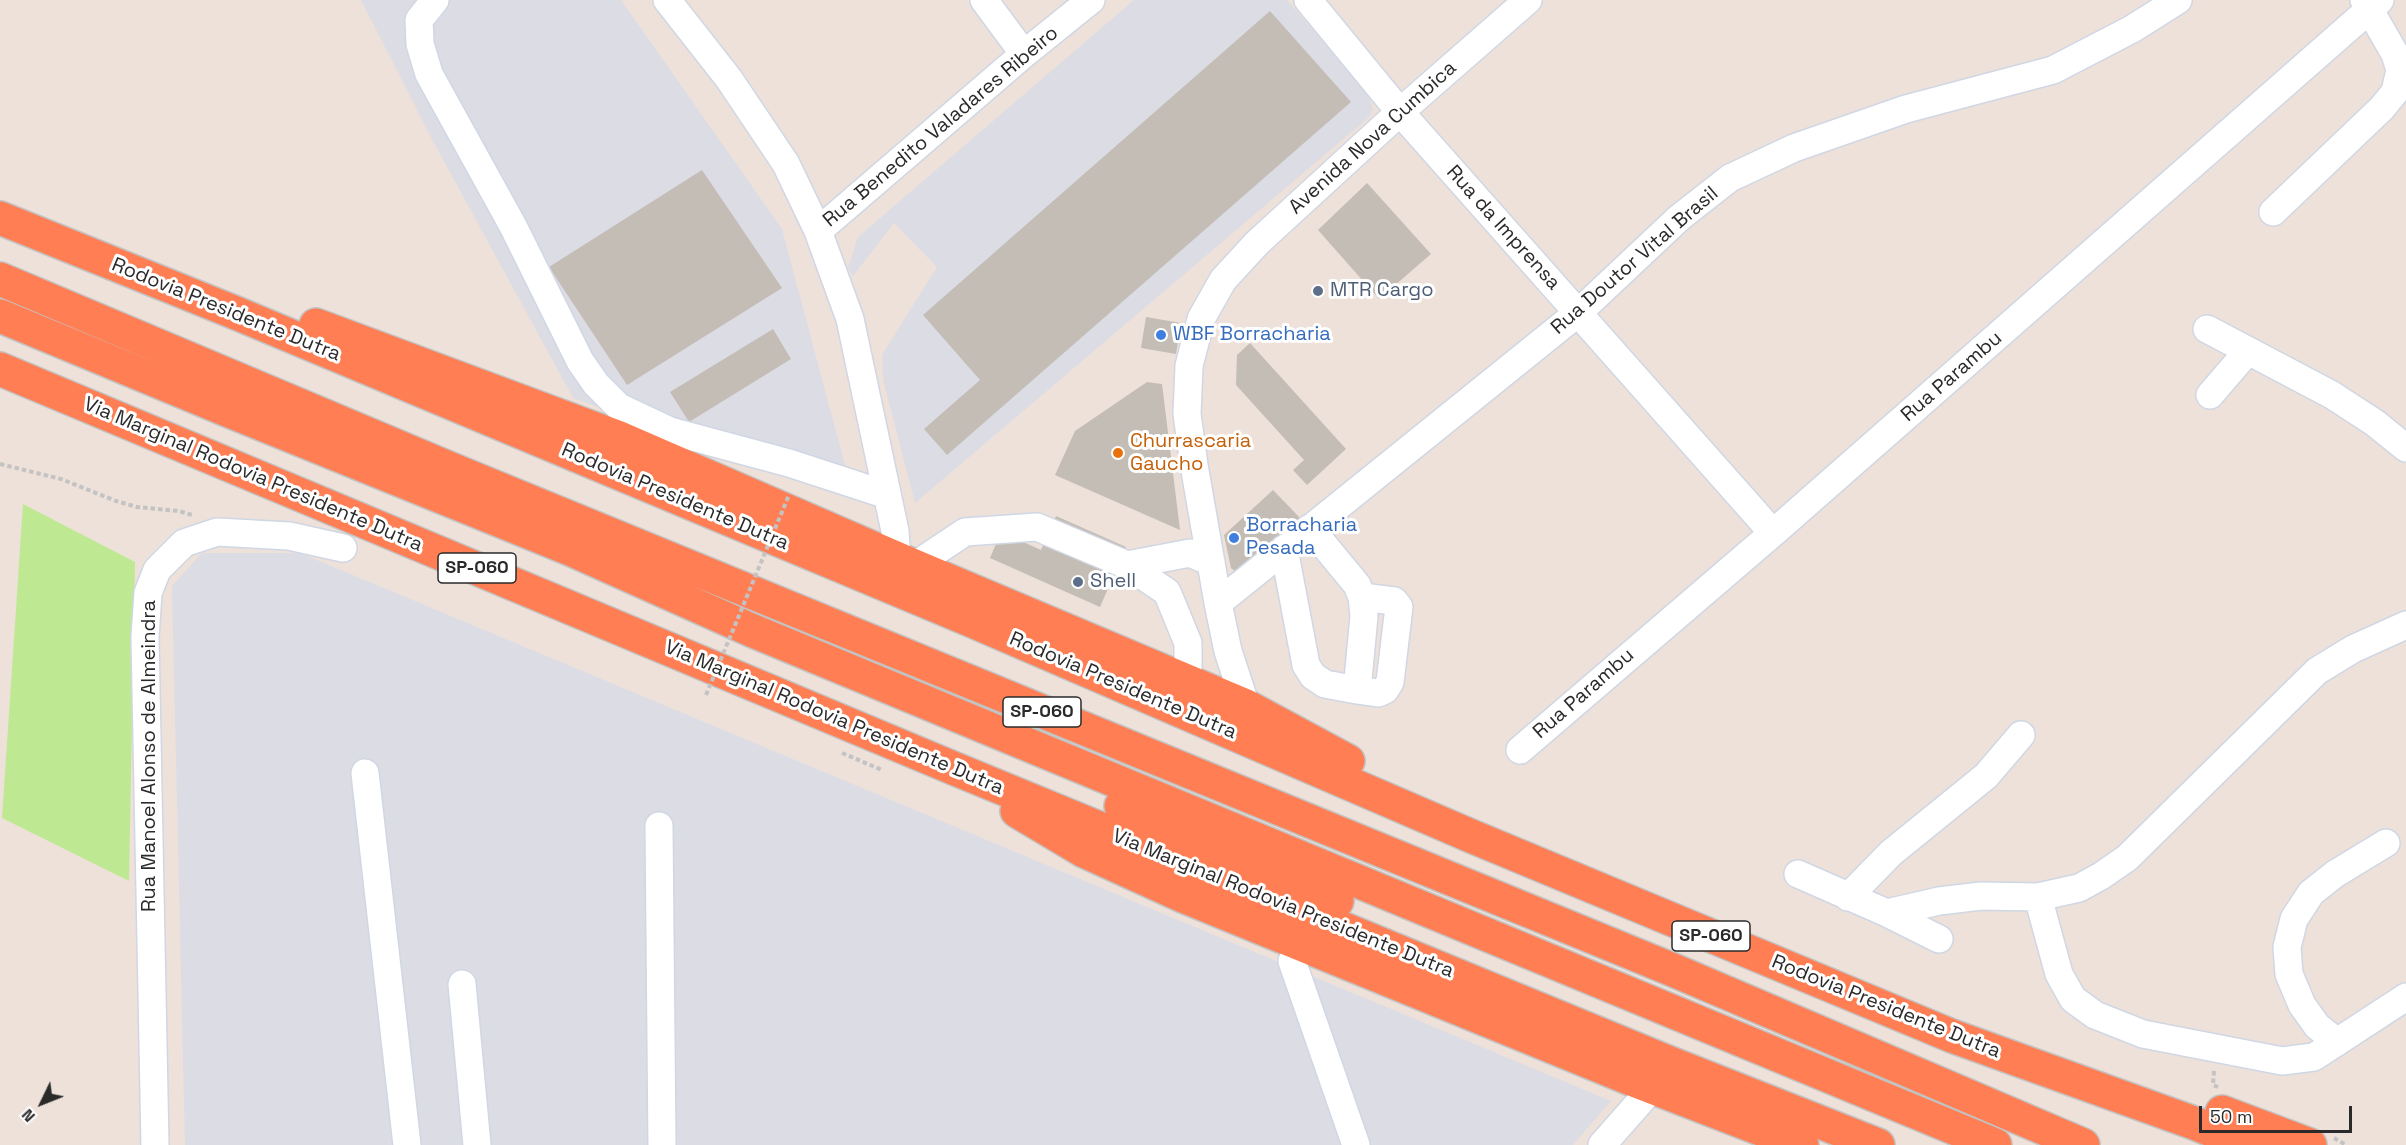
<!DOCTYPE html>
<html>
<head>
<meta charset="utf-8">
<style>
  body { margin:0 }
  #map { position:relative; width:2406px; height:1145px; overflow:hidden; background:#ede1da; font-family:"Space Grotesk",sans-serif }
  canvas { display:block }
  .north { position:absolute; left:12px; top:1073px; width:60px; height:60px; -webkit-text-stroke:4px #fff; paint-order:stroke; rotate:227deg; font-size:16px; font-weight:700; line-height:24px; text-align:center; color:#2a2a2a }
  .north::after { content:''; display:block; margin:auto; width:21px; height:27px; background:#2a2a2a; clip-path:polygon(50% 0,100% 100%,50% 72%,0 100%) }
  .scale { position:absolute; left:2199px; top:1106px; width:153px; height:27px; box-sizing:border-box; border:3px solid #2a2a2a; border-top:0; padding-left:8px; font-size:18px; line-height:21px; white-space:nowrap; color:#2a2a2a; -webkit-text-stroke:4px #fff; paint-order:stroke }
</style>
</head>
<body>
<div id="map">
<canvas width="2406" height="1145"></canvas>
<div class="north">N</div>
<div class="scale">50 m</div>
</div>
<script>
const ctx = document.querySelector('canvas').getContext('2d');
ctx.lineJoin = 'round';
function fillPath(path, color) {
  ctx.fillStyle = color;
  ctx.fill(path, 'evenodd');
}
function toPath(rows) {
  const path = new Path2D();
  for (const r of rows) {
    path.moveTo(r[0], r[1]);
    for (let i = 2; i < r.length; i += 2) path.lineTo(r[i], r[i + 1]);
  }
  return path;
}
function strokePath(path, color, width, dash) {
  ctx.strokeStyle = color;
  ctx.lineWidth = width;
  ctx.lineCap = dash ? 'butt' : 'round';
  ctx.setLineDash(dash || []);
  ctx.stroke(path);
}
function write(font, color, halo, rows, align = 'center') {
  ctx.font = font + ' "Space Grotesk",sans-serif';
  ctx.lineWidth = 6;
  ctx.setLineDash([]);
  ctx.textBaseline = 'middle';
  ctx.strokeStyle = halo;
  ctx.fillStyle = color;
  for (const [text, x, y, turn = 0] of rows) {
    ctx.save();
    ctx.translate(x, y);
    ctx.rotate((+turn || 0) * Math.PI / 180);
    ctx.textAlign = isNaN(turn) ? turn : align;
    if (halo) ctx.strokeText(text, 0, 0);
    ctx.fillText(text, 0, 0);
    ctx.restore();
  }
}
fillPath(toPath([
  [361,0,621,0,782,229,854,499,573,398,433,141],
  [1134,0,1287,0,1368,94,1373,109,1368,118,915,503,883,380,882,355,937,267,894,223,853,276,848,268,858,237],
  [202,553,300,553,1611,1101,1573,1145,185,1145,172,586]
]), '#dcdce5');
fillPath(toPath([
  [23,504,135,562,129,881,2,818]
]), '#bfe893');
fillPath(toPath([
  [1270,11,1351,102,947,455,924,429,980,380,923,315],
  [702,170,782,288,627,385,549,267],
  [1367,183,1431,254,1379,299,1318,230],
  [1146,317,1181,323,1176,354,1141,348],
  [773,329,791,359,689,422,670,392],
  [1250,343,1346,449,1307,485,1293,470,1304,460,1236,385,1237,355],
  [1147,382,1162,384,1180,530,1055,475,1075,431],
  [1273,490,1301,519,1243,569,1236,572,1231,568,1224,535],
  [1056,516,1126,547,1100,607,990,558,1001,532,1041,550]
]), '#c4bdb6');
const minor = toPath([
  [435,0,419,20,420,44,429,74,513,226,580,361,596,384,619,407,670,431,789,463,887,495],
  [667,0,729,79,786,164,818,231,850,319,895,531,897,559],
  [984,0,1024,54],
  [1308,0,1400,112,1773,533],
  [2273,212,2382,108,2395,92,2400,70,2395,54,2364,0],
  [818,231,1024,54,1091,0],
  [2207,329,2332,395,2375,423,2406,448],
  [2210,395,2247,352],
  [1284,549,1306,665,1313,676,1325,684,1357,690,1364,616,1362,597,1357,585,1310,528],
  [1127,565,1167,592,1188,643,1188,682],
  [914,566,965,532,1037,527,1127,565,1190,553,1211,562],
  [1218,603,1579,312,1679,218,1730,178,1794,148,1906,109,2053,70,2132,29,2178,0],
  [1357,690,1378,693,1385,690,1390,682,1399,607,1394,601,1362,597],
  [1246,706,1228,651,1218,603,1194,465,1187,414,1189,366,1201,319,1223,280,1257,243,1400,112,1528,0],
  [1520,750,1773,533,2380,0],
  [365,773,407,1145],
  [659,826,662,1145],
  [1798,874,1887,913,1939,939],
  [1848,897,1891,853,1986,776,2021,735],
  [2038,897,2059,974,2073,999,2095,1015,2143,1034,2282,1061,2314,1057,2406,997],
  [1887,913,1939,901,1981,896,2038,897,2079,888,2101,876,2127,858,2317,671,2353,649,2406,625],
  [1292,961,1356,1145],
  [462,984,477,1145],
  [2337,1042,2317,1026,2302,1005,2289,974,2287,947,2294,919,2311,893,2335,874,2386,843],
  [155,1145,145,637,148,593,157,570,184,543,217,532,289,536,343,548],
  [1602,1145,1646,1095]
]);
const highway = toPath([
  [0,218,236,313,970,620,1471,836,1952,1036,2194,1123,2248,1145],
  [0,279,451,469,1673,970,2083,1145],
  [0,316,227,410,570,549,751,630,1995,1145],
  [316,325,617,437,914,566,1246,706,1348,761],
  [0,369,953,768,1670,1063,1878,1145],
  [1121,806,1337,901],
  [1017,811,1084,851,1183,896,1631,1079,1802,1145],
  [2222,1112,2310,1145]
]);
strokePath(minor, '#d0d7e4', 30);
strokePath(highway, '#c3c3c3', 36);
strokePath(toPath([
  [0,464,61,479,116,501,137,507,179,511,192,515],
  [842,753,882,770],
  [2214,1071,2213,1085,2218,1087],
  [2334,1138,2346,1145]
]), '#c3c3c3', 4, [4.5, 3]);
strokePath(minor, '#fff', 27);
strokePath(highway, '#ff7e53', 33);
strokePath(toPath([
  [706,695,789,495]
]), '#c3c3c3', 4, [4.5, 3]);
for (const [x, y, r, color] of [
  [1318,291,6,"#5c6f8a"],
  [1161,335,6,"#3f7fe0"],
  [1118,453,6,"#e8710a"],
  [1234,538,6,"#3f7fe0"],
  [1078,582,6,"#5c6f8a"]
]) {
  const dot = new Path2D();
  dot.arc(x, y, r, 0, 2 * Math.PI);
  ctx.fillStyle = color;
  ctx.fill(dot);
  strokePath(dot, '#fff', 2);
}
for (const [x, y, w] of [
  [477,568,78],
  [1042,712,78],
  [1711,936,78]
]) {
  const box = new Path2D();
  box.roundRect(x - w / 2, y - 15, w, 30, 4.5);
  ctx.fillStyle = '#fff';
  ctx.fill(box);
  strokePath(box, '#2a2a2a', 1.5);
}
write('bold 18px', '#2a2a2a', null, [
  ["SP-060",477,568],
  ["SP-060",1042,712],
  ["SP-060",1711,936]
]);
write('20px', '#2a2a2a', '#fff', [
  ["Rua Benedito Valadares Ribeiro",941,127,-40],
  ["Avenida Nova Cumbica",1373,138,-42],
  ["Rua da Imprensa",1503,228,48],
  ["Rua Doutor Vital Brasil",1635,261,-41],
  ["Rodovia Presidente Dutra",226,310,22],
  ["Rua Parambu",1952,377,-41],
  ["Via Marginal Rodovia Presidente Dutra",253,475,23],
  ["Rodovia Presidente Dutra",675,497,23],
  ["Rodovia Presidente Dutra",1123,686,23],
  ["Rua Parambu",1584,694,-41],
  ["Via Marginal Rodovia Presidente Dutra",834,718,23],
  ["Rua Manoel Alonso de Almeindra",150,756,-90],
  ["Via Marginal Rodovia Presidente Dutra",1283,904,22],
  ["Rodovia Presidente Dutra",1886,1007,22]
]);
write('20px', '#4e5e75', '#fff', [
  ["MTR Cargo",1330,291],
  ["Shell",1090,582]
], 'left');
write('20px', '#366cbe', '#fff', [
  ["WBF Borracharia",1173,335],
  ["Borracharia",1246,526],
  ["Pesada",1246,549]
], 'left');
write('20px', '#c56008', '#fff', [
  ["Churrascaria",1130,442],
  ["Gaucho",1130,465]
], 'left');
</script>
</body>
</html>
